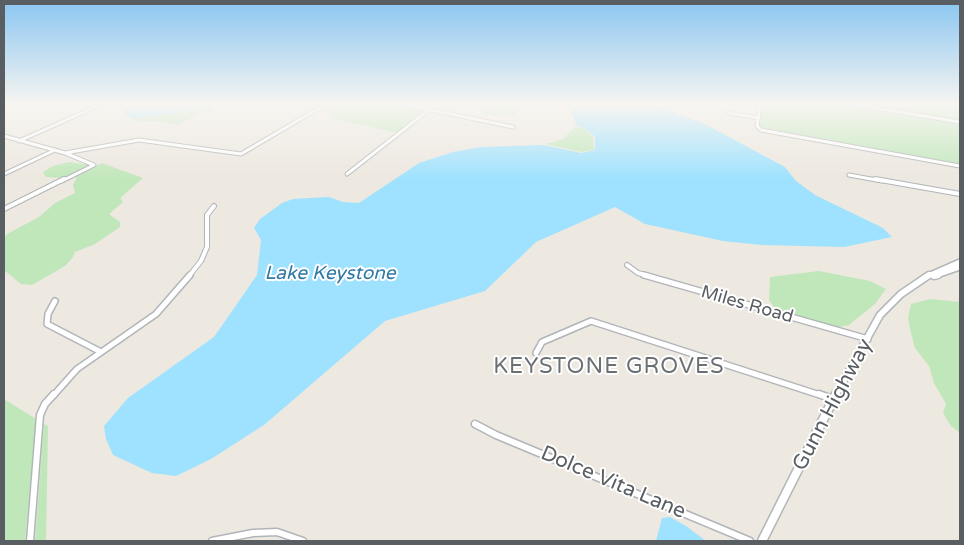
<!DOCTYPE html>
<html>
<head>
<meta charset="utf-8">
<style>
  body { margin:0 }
  #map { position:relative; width:964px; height:545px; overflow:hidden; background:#ede8e0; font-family:"Varela Round",sans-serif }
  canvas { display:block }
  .frame { position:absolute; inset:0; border:5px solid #595e62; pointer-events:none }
</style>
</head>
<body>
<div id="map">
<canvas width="964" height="545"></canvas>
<div class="frame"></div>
</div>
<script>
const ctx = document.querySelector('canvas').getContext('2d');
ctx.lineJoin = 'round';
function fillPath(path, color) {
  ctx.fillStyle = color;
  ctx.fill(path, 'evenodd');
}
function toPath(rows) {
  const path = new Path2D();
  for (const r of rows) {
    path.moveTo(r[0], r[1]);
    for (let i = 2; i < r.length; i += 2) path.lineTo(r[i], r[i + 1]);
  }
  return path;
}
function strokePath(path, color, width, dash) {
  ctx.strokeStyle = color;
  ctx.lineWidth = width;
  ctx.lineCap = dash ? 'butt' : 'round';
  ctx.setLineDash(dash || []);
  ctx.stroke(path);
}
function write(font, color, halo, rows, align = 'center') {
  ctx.font = font + ' "Varela Round",sans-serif';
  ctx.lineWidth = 4;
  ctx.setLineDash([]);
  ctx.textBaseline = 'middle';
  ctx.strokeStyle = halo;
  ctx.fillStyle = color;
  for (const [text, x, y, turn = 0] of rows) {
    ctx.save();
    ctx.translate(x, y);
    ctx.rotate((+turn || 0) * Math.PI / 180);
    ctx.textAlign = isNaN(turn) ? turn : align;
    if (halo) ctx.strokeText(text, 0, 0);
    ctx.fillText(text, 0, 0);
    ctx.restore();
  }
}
fillPath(toPath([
  [330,104,397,104,427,110,398,133,330,118,331,115,320,110],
  [497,104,521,104,524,106,514,115,485,115,482,112],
  [762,104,960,104,960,166,762,129,759,126],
  [216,107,212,111,201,113,178,125,159,121,140,122,134,119],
  [576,126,586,130,593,137,594,150,581,152,546,144,563,139],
  [69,162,90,165,64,178,46,177,43,172,53,166],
  [102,163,143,178,120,198,123,202,109,214,120,222,120,227,95,244,75,252,73,257,65,266,32,285,21,284,4,270,4,239,7,234,39,217,55,203,75,193,73,185,77,177,70,178],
  [819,271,870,281,886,289,875,304,849,325,838,327,776,310,769,300,770,277],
  [930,299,960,302,960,433,951,426,943,413,946,404,934,383,929,366,915,348,911,333,908,318,911,304],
  [4,399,36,419,25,541,4,541],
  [44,424,48,426,46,541,35,541]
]), '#c0e7ba');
fillPath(toPath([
  [130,104,224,104,203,108,202,105,201,109,133,119,123,113],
  [568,104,649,104,703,123,785,167,796,181,815,195,883,228,892,237,844,247,762,245,723,241,645,224,615,207,536,242,485,291,385,321,264,425,211,459,176,476,152,473,113,455,106,439,104,426,128,398,214,337,257,275,261,240,254,228,260,219,282,203,293,199,329,197,343,202,359,203,419,163,453,152,481,147,544,145,581,153,595,150,595,137,587,130,576,125],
  [670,517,686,526,706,541,656,541,662,518]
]), '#9ee2ff');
const minorFar3 = toPath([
  [403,104,513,127],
  [760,104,757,126,761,130,960,166],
  [850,104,960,122],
  [729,113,759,118],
  [4,136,65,153,139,140,241,154,326,104],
  [19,141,102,104],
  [4,174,55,150],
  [347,174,430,109],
  [849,175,882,181],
  [62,181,94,165,65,153]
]);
const minorFar2 = toPath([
  [875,179,960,194],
  [4,209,64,179],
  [627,265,638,273,649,276],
  [189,276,201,261,207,247,207,215,214,206]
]);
const minorFar1 = toPath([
  [644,275,868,339],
  [55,301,48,314,47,324,101,352],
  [536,353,542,342,591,321,823,396],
  [53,396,77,369,156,314,190,275]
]);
const minor = toPath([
  [819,394,833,399],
  [475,424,496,435,750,541],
  [30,541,40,415,45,404,54,394],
  [212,541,253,533,277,532,303,541]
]);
const secondaryFar2 = toPath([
  [928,276,960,262],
  [934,276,960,267]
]);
const secondaryFar1 = toPath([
  [934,276,938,275],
  [835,396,880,315,901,294,929,275]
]);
const secondary = toPath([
  [762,541,836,394]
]);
strokePath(minorFar3, '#b1b5b9', 5);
strokePath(minorFar2, '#b1b5b9', 6);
strokePath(minorFar1, '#b1b5b9', 8);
strokePath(minor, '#b1b5b9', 9);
strokePath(secondaryFar2, '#b2b7bc', 8);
strokePath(secondaryFar1, '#b2b7bc', 9);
strokePath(secondary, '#b2b7bc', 11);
strokePath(minorFar3, '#fff', 3);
strokePath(minorFar2, '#fff', 4);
strokePath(minorFar1, '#fff', 5);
strokePath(minor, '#fff', 6);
strokePath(secondaryFar2, '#fff', 5);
strokePath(secondaryFar1, '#fff', 6);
strokePath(secondary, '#fff', 8);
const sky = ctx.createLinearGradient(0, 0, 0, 180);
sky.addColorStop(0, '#8ac6f1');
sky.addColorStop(0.58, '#f7f5f1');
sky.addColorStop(1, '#f7f5f100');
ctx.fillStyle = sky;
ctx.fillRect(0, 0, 964, 180);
write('18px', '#595e62', '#fff', [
  ["Miles Road",747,305,16]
]);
write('italic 19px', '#3179a5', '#fff', [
  ["Lake Keystone",330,274]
]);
write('21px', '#595e62', '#fff', [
  ["Gunn Highway",833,405,-62],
  ["Dolce Vita Lane",613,483,23]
]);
ctx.letterSpacing = '1px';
write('22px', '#6a7074', '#fff', [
  ["KEYSTONE GROVES",609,367]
]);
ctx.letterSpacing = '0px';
</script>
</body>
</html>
